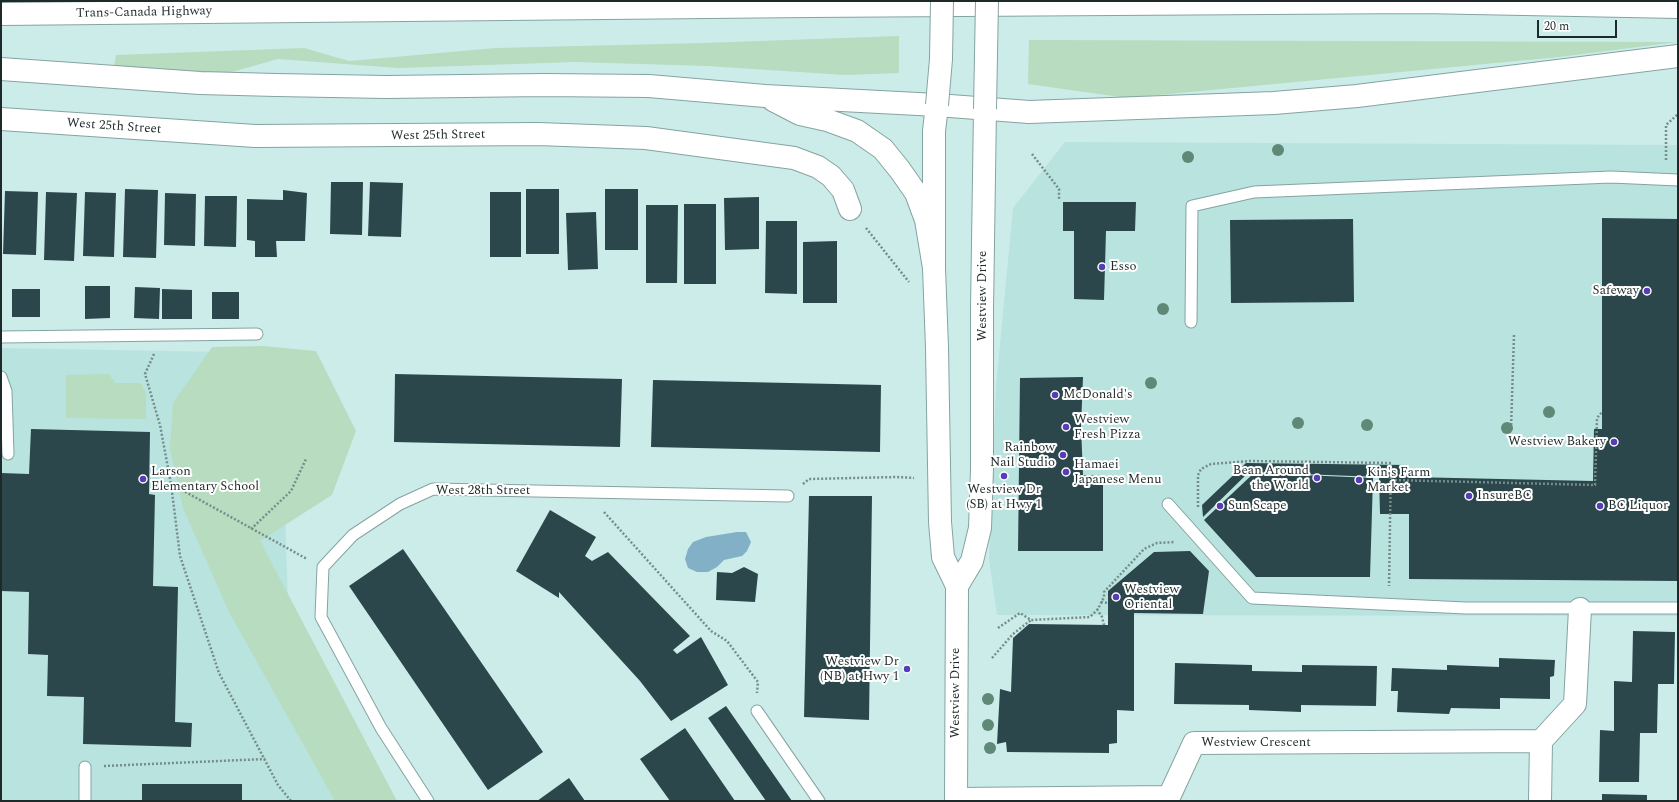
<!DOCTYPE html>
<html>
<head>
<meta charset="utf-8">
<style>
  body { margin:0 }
  #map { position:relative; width:1679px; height:802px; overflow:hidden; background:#ccecea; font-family:Spectral,serif }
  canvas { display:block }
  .frame { position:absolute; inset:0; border:2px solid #1e2a29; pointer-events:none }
  .scale { position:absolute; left:1537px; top:20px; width:80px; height:18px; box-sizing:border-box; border:2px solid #1e2a29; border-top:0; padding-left:5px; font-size:12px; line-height:14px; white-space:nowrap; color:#1e2a29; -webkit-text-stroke:3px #fff; paint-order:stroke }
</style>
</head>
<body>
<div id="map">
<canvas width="1679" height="802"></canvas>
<div class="frame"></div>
<div class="scale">20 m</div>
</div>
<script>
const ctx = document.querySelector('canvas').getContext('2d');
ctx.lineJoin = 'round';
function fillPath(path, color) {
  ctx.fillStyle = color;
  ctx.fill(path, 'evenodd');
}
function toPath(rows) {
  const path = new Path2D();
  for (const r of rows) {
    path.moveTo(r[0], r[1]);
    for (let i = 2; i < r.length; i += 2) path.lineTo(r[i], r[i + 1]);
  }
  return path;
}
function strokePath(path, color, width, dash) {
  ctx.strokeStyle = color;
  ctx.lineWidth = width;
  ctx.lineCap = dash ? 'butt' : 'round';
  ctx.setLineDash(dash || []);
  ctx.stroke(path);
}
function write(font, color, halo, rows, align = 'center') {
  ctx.font = font + ' Spectral,serif';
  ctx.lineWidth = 4;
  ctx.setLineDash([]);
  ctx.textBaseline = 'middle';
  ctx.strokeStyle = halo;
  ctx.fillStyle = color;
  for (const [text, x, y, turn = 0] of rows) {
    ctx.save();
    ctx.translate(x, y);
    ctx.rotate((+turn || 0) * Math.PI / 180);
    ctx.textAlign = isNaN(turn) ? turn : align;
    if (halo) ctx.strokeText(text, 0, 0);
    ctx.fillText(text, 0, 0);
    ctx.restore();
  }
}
fillPath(toPath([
  [1065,142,1678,145,1678,616,997,615,989,559,996,386,1013,208],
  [1,348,280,353,288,605,389,801,1,801]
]), '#b9e3df');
fillPath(toPath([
  [899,36,899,73,845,75,707,66,575,62,398,68,278,59,221,75,114,67,116,55,304,48,349,61,496,48,703,43],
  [1029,40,1678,42,1559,57,1127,98,1028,84],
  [263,346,316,351,356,431,332,495,260,541,397,801,335,801,229,612,183,508,170,449,173,403,212,347],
  [109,374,115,383,141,383,146,394,146,419,66,418,66,375]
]), '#b7dcbf');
fillPath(toPath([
  [737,532,746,532,751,542,747,551,742,556,724,560,717,567,708,572,697,572,688,568,685,559,688,549,693,542,706,537]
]), '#82b1c7');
fillPath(toPath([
  [331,182,363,182,362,235,330,234],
  [370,182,403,183,401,237,368,236],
  [125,189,158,190,156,258,123,257],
  [526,189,559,189,559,254,526,254],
  [605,189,638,189,638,250,605,250],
  [283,190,307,193,305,241,276,241,277,257,255,257,255,241,247,240,247,199,283,200],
  [5,191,38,192,36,255,3,254],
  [46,192,77,193,74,261,44,260],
  [85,192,116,193,114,257,83,256],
  [490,192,521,192,521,257,490,257],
  [165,193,196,194,195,246,164,245],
  [205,196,237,196,236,247,204,246],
  [759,197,759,249,725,250,724,198],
  [1063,202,1136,202,1135,231,1106,231,1104,300,1074,299,1074,231,1063,231],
  [684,204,716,204,716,284,684,284],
  [646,205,678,205,677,283,646,283],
  [596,212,598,269,568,270,566,213],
  [1602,218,1678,219,1678,581,1409,579,1409,514,1380,514,1379,477,1249,472,1203,517,1202,505,1246,463,1406,465,1409,477,1593,481,1594,429,1602,429],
  [1353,219,1354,302,1231,303,1230,220],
  [766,221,797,221,797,294,765,293],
  [837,241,837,303,803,303,803,242],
  [85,286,110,286,110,318,85,319],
  [135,287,160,288,159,319,134,318],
  [12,289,40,289,40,317,12,317],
  [162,289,192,290,192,319,162,319],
  [212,292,239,292,239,319,212,319],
  [395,374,622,379,620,447,394,442],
  [1083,377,1081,427,1083,475,1103,476,1103,551,1018,551,1020,378],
  [653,380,881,385,880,452,651,447],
  [31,429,150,432,149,494,155,495,153,586,178,587,175,722,192,723,191,747,83,744,84,697,47,696,48,655,28,654,29,592,1,591,1,473,29,474],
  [1254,473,1373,478,1370,577,1256,577,1204,520],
  [809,496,872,496,869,720,804,717],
  [550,510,596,537,585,556,592,561,608,552,690,636,673,650,677,654,701,637,728,685,671,721,640,681,559,592,559,598,516,571],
  [403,549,543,752,488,790,349,586],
  [1190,551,1209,571,1203,614,1134,613,1134,711,1117,710,1117,743,1109,744,1109,753,1007,752,1006,742,997,744,1000,689,1011,692,1013,638,1029,624,1108,625,1108,591,1154,552],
  [744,567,758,574,755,602,716,600,717,572,732,573],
  [1633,631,1675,632,1674,684,1658,684,1657,733,1640,733,1639,782,1599,782,1600,730,1614,731,1614,681,1632,682],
  [1499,658,1555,660,1554,676,1550,677,1550,699,1500,698,1500,709,1451,708,1449,714,1397,712,1398,691,1391,691,1392,668,1447,670,1447,665,1499,667],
  [1175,663,1252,665,1252,671,1302,672,1302,665,1377,666,1376,706,1301,705,1301,712,1249,710,1249,705,1174,704],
  [726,706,792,801,766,801,708,718],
  [685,728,735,801,670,801,640,759],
  [569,778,585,801,537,801],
  [142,784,242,784,242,801,142,801],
  [1602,794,1647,795,1647,801,1602,801]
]), '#2b474b');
const lane = toPath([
  [1191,322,1192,206,1254,192,1611,177,1678,180],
  [1,337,257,334],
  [1,377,6,391,8,454],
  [1168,504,1252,598,1466,608,1678,608],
  [757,711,819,801],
  [85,801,85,767],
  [428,801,381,728,321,617,323,567,353,535,400,504,433,489,788,496]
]);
const street = toPath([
  [1,119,255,136,538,134,646,138,794,158,818,167,831,176,843,190,850,209],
  [1541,741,1575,704,1580,609],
  [956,799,1169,797,1194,743,1541,741,1540,801]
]);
const secondary = toPath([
  [937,105,934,131,934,268,937,348,940,522,943,557,957,586,956,801],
  [957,586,972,561,980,528,982,469,982,310,985,109]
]);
const highway = toPath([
  [1,14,809,6,1421,2,1678,7],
  [1,69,200,83,276,85,386,87,543,85,649,86,765,96,937,105,1029,112,1274,103,1357,96,1678,56],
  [773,100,800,114,827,120,857,131,883,149,900,170,916,193,926,220,934,268]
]);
strokePath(lane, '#85a3a1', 13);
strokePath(street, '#85a3a1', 24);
strokePath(secondary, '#85a3a1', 24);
strokePath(highway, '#85a3a1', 24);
strokePath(toPath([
  [1032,154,1059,189,1059,200],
  [1666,160,1666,125,1678,114],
  [866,228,909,282],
  [154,354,145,374,160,425,171,484,180,556,219,673,278,785,291,801],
  [1511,429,1514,335],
  [1391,480,1595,485,1597,418,1602,412],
  [171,484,307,559],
  [803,484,809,479,897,477,914,478],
  [1198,507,1198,475,1201,469,1211,464,1250,461,1391,463,1389,586],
  [604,512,711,631,727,641,758,682,757,693],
  [251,529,291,491,306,459],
  [1101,602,1108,603],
  [1097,609,1102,617,1104,625],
  [998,628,1020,613,1031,620,1090,617,1098,609,1104,597,1104,592,1144,549,1157,543,1175,542],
  [992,658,1013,634,1031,620],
  [104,766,265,759]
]), '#768c8a', 2.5, [2, 2]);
strokePath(lane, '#fff', 11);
strokePath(street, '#fff', 22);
strokePath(secondary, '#fff', 22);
strokePath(highway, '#fff', 22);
const secondaryBridge = toPath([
  [937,105,941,59,942,1],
  [985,109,987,1]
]);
strokePath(secondaryBridge, '#85a3a1', 24, []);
strokePath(secondaryBridge, '#fff', 22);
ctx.fillStyle = '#5f8877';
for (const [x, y] of [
  [1278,150],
  [1188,157],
  [1163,309],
  [1151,383],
  [1549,412],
  [1298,423],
  [1367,425],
  [1507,428],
  [988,699],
  [988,725],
  [990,748]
]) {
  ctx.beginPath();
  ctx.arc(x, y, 6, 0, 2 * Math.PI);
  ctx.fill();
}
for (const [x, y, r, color] of [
  [1102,267,4,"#563db5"],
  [1647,291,4,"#563db5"],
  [1055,395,4,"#563db5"],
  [1066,427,4,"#563db5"],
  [1614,442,4,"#563db5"],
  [1063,455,4,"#563db5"],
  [1066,472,4,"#563db5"],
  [1004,476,4,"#563db5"],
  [1317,478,4,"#563db5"],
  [143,479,4,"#563db5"],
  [1359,480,4,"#563db5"],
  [1469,496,4,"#563db5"],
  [1220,506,4,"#563db5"],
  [1600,506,4,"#563db5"],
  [1116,597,4,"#563db5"],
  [907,669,4,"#563db5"]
]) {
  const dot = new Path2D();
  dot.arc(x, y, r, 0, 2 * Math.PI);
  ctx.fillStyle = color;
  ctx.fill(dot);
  strokePath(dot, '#fff', 1.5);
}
write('13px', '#1e2a29', '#fff', [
  ["Trans-Canada Highway",144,13,-1],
  ["West 25th Street",114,127,4],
  ["West 25th Street",438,136,-1],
  ["Westview Drive",983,296,-90],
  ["West 28th Street",483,491],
  ["Westview Drive",956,693,-90],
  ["Westview Crescent",1256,743]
]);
write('13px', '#1e2a29', '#fff', [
  ["Esso",1110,267],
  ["Safeway",1639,291,"right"],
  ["McDonald's",1063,395],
  ["Westview",1074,420],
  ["Fresh Pizza",1074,435],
  ["Westview Bakery",1606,442,"right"],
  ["Rainbow",1055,448,"right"],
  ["Nail Studio",1055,463,"right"],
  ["Hamaei",1074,465],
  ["Japanese Menu",1074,480],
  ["Bean Around",1309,471,"right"],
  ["the World",1309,486,"right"],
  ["Larson",151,472],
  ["Elementary School",151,487],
  ["Kin's Farm",1367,473],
  ["Market",1367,488],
  ["Westview Dr",1004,490,"center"],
  ["(SB) at Hwy 1",1004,505,"center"],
  ["InsureBC",1477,496],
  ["Sun Scape",1228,506],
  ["BC Liquor",1608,506],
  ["Westview",1124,590],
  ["Oriental",1124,605],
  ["Westview Dr",899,662,"right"],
  ["(NB) at Hwy 1",899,677,"right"]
], 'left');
</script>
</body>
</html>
